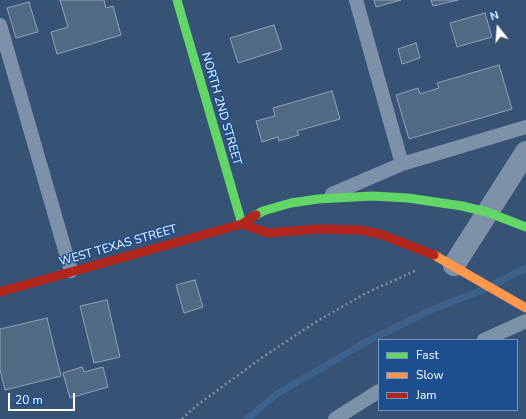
<!DOCTYPE html>
<html>
<head>
<meta charset="utf-8">
<style>
  body { margin:0 }
  #map { position:relative; width:526px; height:419px; overflow:hidden; background:#365274; font-family:"Nunito Sans",sans-serif }
  canvas { display:block }
  .legend { position:absolute; left:378px; top:339px; width:140px; height:72px; box-sizing:border-box; background:#1b4f8f; border:1px solid #7695bc; margin:0; padding:5px 7px; list-style:none; font-size:12px; color:#fff }
  .legend li { display:flex; align-items:center; gap:8px; height:20px }
  .legend b { width:20px; border:1px solid #7695bc }
  .north { position:absolute; left:478px; top:8px; width:40px; height:40px; -webkit-text-stroke:3px #1b4f8f; paint-order:stroke; rotate:343deg; font-size:11px; font-weight:700; line-height:16px; text-align:center; color:#fff }
  .north::after { content:''; display:block; margin:auto; width:14px; height:18px; background:#fff; clip-path:polygon(50% 0,100% 100%,50% 72%,0 100%) }
  .scale { position:absolute; left:8px; top:393px; width:67px; height:18px; box-sizing:border-box; border:2px solid #fff; border-top:0; padding-left:5px; font-size:12px; line-height:14px; white-space:nowrap; color:#fff; -webkit-text-stroke:3px #1b4f8f; paint-order:stroke }
</style>
</head>
<body>
<div id="map">
<canvas width="526" height="419"></canvas>
<ul class="legend">
<li><b style="height:5px;background:#63d668"></b>Fast</li>
<li><b style="height:5px;background:#ff974d"></b>Slow</li>
<li><b style="height:5px;background:#b3261e"></b>Jam</li>
</ul>
<div class="north">N</div>
<div class="scale">20 m</div>
</div>
<script>
const ctx = document.querySelector('canvas').getContext('2d');
ctx.lineJoin = 'round';
function toPath(rows) {
  const path = new Path2D();
  for (const r of rows) {
    path.moveTo(r[0], r[1]);
    for (let i = 2; i < r.length; i += 2) path.lineTo(r[i], r[i + 1]);
  }
  return path;
}
function strokePath(path, color, width, dash) {
  ctx.strokeStyle = color;
  ctx.lineWidth = width;
  ctx.lineCap = dash ? 'butt' : 'round';
  ctx.setLineDash(dash || []);
  ctx.stroke(path);
}
function fillPath(path, color) {
  ctx.fillStyle = color;
  ctx.fill(path, 'evenodd');
}
function write(font, color, halo, rows, align = 'center') {
  ctx.font = font + ' "Nunito Sans",sans-serif';
  ctx.lineWidth = 3;
  ctx.setLineDash([]);
  ctx.textBaseline = 'middle';
  ctx.strokeStyle = halo;
  ctx.fillStyle = color;
  for (const [text, x, y, turn = 0] of rows) {
    ctx.save();
    ctx.translate(x, y);
    ctx.rotate((+turn || 0) * Math.PI / 180);
    ctx.textAlign = isNaN(turn) ? turn : align;
    if (halo) ctx.strokeText(text, 0, 0);
    ctx.fillText(text, 0, 0);
    ctx.restore();
  }
}
strokePath(toPath([
  [247,419,277,394,364,343,431,310,478,292,526,268]
]), '#3b618d', 7);
const building = toPath([
  [60,0,104,0,106,8,113,6,121,35,57,54,51,32,68,27,60,0],
  [374,0,401,0,376,7,374,0],
  [431,0,458,0,433,6,431,0],
  [29,2,38,32,16,38,7,8,29,2],
  [485,13,492,37,457,47,450,23,485,13],
  [274,25,282,49,238,63,230,38,274,25],
  [416,43,420,58,402,64,398,49,416,43],
  [499,65,512,109,409,139,396,95,418,88,420,94,439,88,437,83,499,65],
  [332,91,340,119,297,131,299,135,279,141,278,137,262,142,256,121,275,116,273,108,332,91],
  [195,280,203,307,184,313,176,285,195,280],
  [107,300,120,357,94,363,80,306,107,300],
  [47,318,61,376,5,390,0,370,0,329,47,318],
  [82,367,84,372,103,367,108,387,70,398,63,373,82,367]
]);
fillPath(building, '#526984');
strokePath(building, '#92a2b6', 1);
strokePath(toPath([
  [182,419,196,406,260,359,314,323,366,293,415,271]
]), '#7d92a8', 2.5, [2, 3]);
strokePath(toPath([
  [356,0,402,164],
  [0,25,71,271],
  [332,194,402,164,526,127],
  [484,340,526,321],
  [335,419,379,391]
]), '#7d92a8', 14);
strokePath(toPath([
  [454,265,526,152]
]), '#7d92a8', 22);
strokePath(toPath([
  [177,0,242,224],
  [256,215,263,211,291,203,318,199,372,196,408,198,462,206,487,212,526,227]
]), '#63d668', 9);
strokePath(toPath([
  [434,255,526,308]
]), '#ff974d', 9);
strokePath(toPath([
  [242,224,268,233,318,229,360,230,380,234,434,255],
  [0,292,242,224,256,215]
]), '#b3261e', 9);
write('12px', '#fff', '#1b4f8f', [
  ["NORTH 2ND STREET",221,109,74],
  ["WEST TEXAS STREET",118,246,-16]
]);
</script>
</body>
</html>
